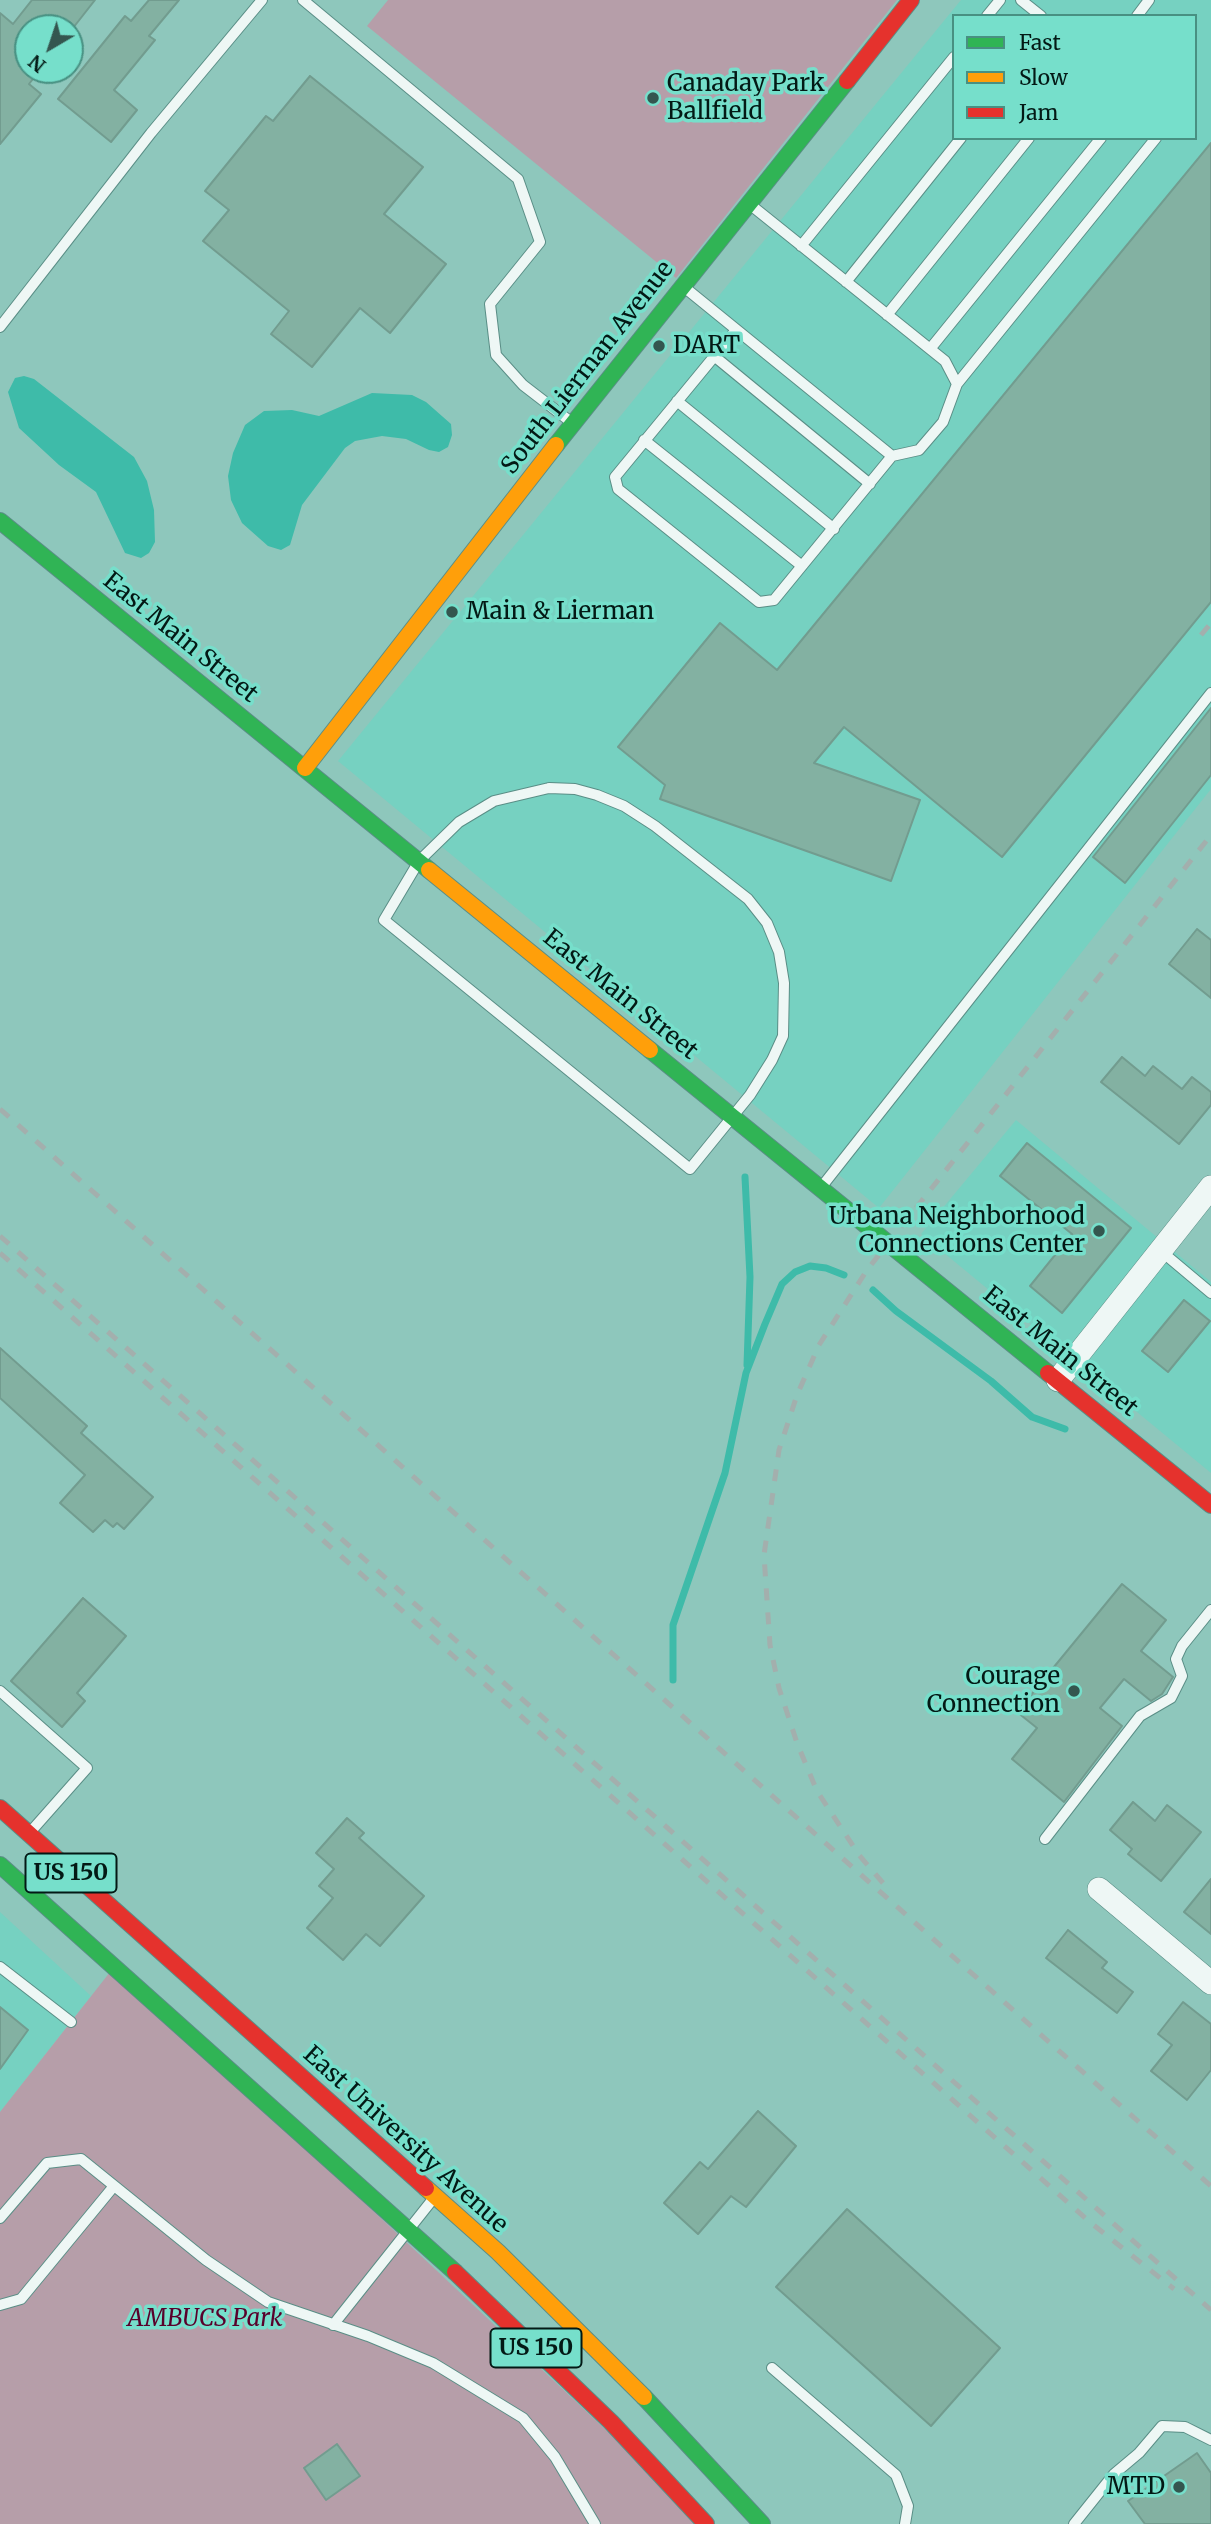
<!DOCTYPE html>
<html>
<head>
<meta charset="utf-8">
<style>
  body { margin:0 }
  #map { position:relative; width:1211px; height:2524px; overflow:hidden; background:#8ec7bc; font-family:Merriweather,serif }
  canvas { display:block }
  .legend { position:absolute; left:952px; top:14px; width:245px; height:126px; box-sizing:border-box; background:#76dfcb; border:2px solid #489082; margin:0; padding:9px 12px; list-style:none; font-size:21px; color:#031915 }
  .legend li { display:flex; align-items:center; gap:14px; height:35px }
  .legend b { width:35px; border:2px solid #489082 }
  .north { position:absolute; left:14px; top:14px; width:70px; height:70px; box-sizing:border-box; background:#76dfcb; border:2px solid #489082; border-radius:50%; rotate:219deg; font-size:19px; font-weight:700; line-height:28px; text-align:center; color:#031915 }
  .north::after { content:''; display:block; margin:auto; width:24px; height:32px; background:#34564f; clip-path:polygon(50% 0,100% 100%,50% 72%,0 100%) }
</style>
</head>
<body>
<div id="map">
<canvas width="1211" height="2524"></canvas>
<ul class="legend">
<li><b style="height:9px;background:#30b455"></b>Fast</li>
<li><b style="height:9px;background:#ff9f0a"></b>Slow</li>
<li><b style="height:9px;background:#e5322d"></b>Jam</li>
</ul>
<div class="north">N</div>
</div>
<script>
const ctx = document.querySelector('canvas').getContext('2d');
ctx.lineJoin = 'round';
function fillPath(path, color) {
  ctx.fillStyle = color;
  ctx.fill(path, 'evenodd');
}
function toPath(rows) {
  const path = new Path2D();
  for (const r of rows) {
    path.moveTo(r[0], r[1]);
    for (let i = 2; i < r.length; i += 2) path.lineTo(r[i], r[i + 1]);
  }
  return path;
}
function strokePath(path, color, width, dash) {
  ctx.strokeStyle = color;
  ctx.lineWidth = width;
  ctx.lineCap = dash ? 'butt' : 'round';
  ctx.setLineDash(dash || []);
  ctx.stroke(path);
}
function write(font, color, halo, rows, align = 'center') {
  ctx.font = font + ' Merriweather,serif';
  ctx.lineWidth = 7;
  ctx.setLineDash([]);
  ctx.textBaseline = 'middle';
  ctx.strokeStyle = halo;
  ctx.fillStyle = color;
  for (const [text, x, y, turn = 0] of rows) {
    ctx.save();
    ctx.translate(x, y);
    ctx.rotate((+turn || 0) * Math.PI / 180);
    ctx.textAlign = isNaN(turn) ? turn : align;
    if (halo) ctx.strokeText(text, 0, 0);
    ctx.fillText(text, 0, 0);
    ctx.restore();
  }
}
fillPath(toPath([
  [961,0,1211,0,1211,789,879,1208,338,761],
  [954,16,1195,16,1195,138,954,138],
  [1016,1120,1211,1282,1211,1473,921,1234],
  [0,1912,91,1996,0,2112]
]), '#76d1c1');
fillPath(toPath([
  [388,0,897,0,676,278,367,26],
  [114,1967,706,2524,0,2524,0,2112]
]), '#b69ea9');
fillPath(toPath([
  [24,376,34,379,134,457,147,481,154,510,155,542,149,553,141,558,125,553,96,492,59,465,19,428,8,392,15,378],
  [372,393,412,395,426,402,451,424,452,435,448,447,439,452,429,450,406,439,382,436,355,441,345,448,302,505,290,545,281,550,268,546,242,523,231,500,228,476,233,453,245,425,264,411,292,410,319,416]
]), '#3ebba9');
strokePath(toPath([
  [745,1177,750,1277,747,1365],
  [873,1290,896,1311,991,1381,1032,1417,1065,1429],
  [673,1680,673,1625,725,1473,746,1373,765,1324,782,1284,795,1272,810,1266,826,1268,844,1275]
]), '#3ebba9', 7);
const building = toPath([
  [32,0,95,0,73,28,28,28,28,70,40,70,29,84,41,94,0,144,0,13,13,24,32,0],
  [149,0,179,0,149,36,155,40,114,90,137,110,111,142,58,99,125,16,131,21,149,0],
  [310,76,423,167,384,214,446,264,390,333,360,308,312,367,271,334,289,311,203,241,229,210,205,191,266,116,273,121,310,76],
  [1211,143,1211,602,1002,857,844,727,814,763,920,800,891,881,660,799,665,785,618,747,720,623,777,670,1211,143],
  [1211,708,1211,775,1125,883,1093,857,1211,708],
  [1197,929,1211,940,1211,998,1169,964,1197,929],
  [1122,1057,1145,1076,1153,1066,1182,1089,1192,1077,1211,1092,1211,1105,1179,1144,1101,1082,1122,1057],
  [1027,1143,1131,1228,1062,1313,1030,1286,1072,1234,1000,1176,1027,1143],
  [1184,1300,1210,1321,1168,1372,1142,1351,1184,1300],
  [0,1348,87,1426,81,1433,153,1497,124,1529,117,1523,113,1527,105,1520,93,1532,60,1503,85,1475,0,1398,0,1348],
  [1122,1584,1166,1620,1141,1651,1173,1677,1162,1694,1151,1701,1124,1679,1100,1708,1122,1726,1064,1802,1012,1759,1037,1728,1017,1712,1122,1584],
  [83,1598,126,1636,77,1693,85,1701,62,1727,11,1681,83,1598],
  [1133,1802,1155,1821,1167,1805,1201,1832,1161,1881,1128,1854,1132,1849,1110,1830,1133,1802],
  [347,1818,364,1833,359,1838,424,1896,380,1946,366,1934,343,1960,307,1928,333,1898,319,1886,334,1869,316,1853,347,1818],
  [1211,1879,1211,1934,1184,1912,1211,1879],
  [1068,1930,1107,1962,1102,1968,1133,1992,1117,2013,1046,1958,1068,1930],
  [1183,2002,1211,2024,1211,2070,1187,2100,1151,2071,1172,2045,1158,2034,1183,2002],
  [0,2007,28,2030,0,2069,0,2007],
  [758,2111,796,2146,746,2207,731,2196,698,2234,664,2203,700,2162,708,2169,758,2111],
  [847,2209,1000,2348,931,2426,776,2287,847,2209],
  [337,2444,360,2476,326,2500,304,2468,337,2444],
  [1197,2453,1211,2473,1211,2524,1145,2524,1128,2501,1197,2453]
]);
fillPath(building, '#83b1a2');
strokePath(building, '#729c8f', 2);
const lane = toPath([
  [303,0,518,179,540,242,490,304,496,355,523,385,571,422],
  [1021,0,1041,16],
  [987,16,1000,0],
  [1137,16,1149,0],
  [801,246,954,57],
  [846,282,961,138],
  [684,287,892,456,919,450,943,422,957,384,945,361,752,206],
  [887,315,1029,138],
  [0,327,151,133,262,0],
  [736,330,615,477,618,489,759,602,774,600,892,456],
  [930,349,1101,138],
  [714,356,870,484],
  [957,384,1156,138],
  [677,401,834,529],
  [644,440,802,566],
  [549,788,575,789,597,795,624,806,655,826,748,899,767,923,779,952,784,983,783,1036,772,1060,750,1095,690,1169,384,920,419,861,459,822,494,801,549,788],
  [823,1185,1211,693],
  [1161,1251,1211,1293],
  [0,1691,87,1768,33,1829],
  [1045,1839,1140,1716,1171,1698,1182,1676,1176,1659,1182,1646,1211,1610],
  [0,1967,71,2022],
  [0,2218,47,2163,81,2159,206,2260,268,2302,368,2336,433,2363,523,2418,555,2457,595,2524],
  [0,2305,21,2299,114,2186],
  [333,2325,433,2199],
  [772,2368,896,2475,908,2506,905,2524],
  [1074,2524,1114,2474,1139,2453,1162,2426,1185,2427,1211,2440]
]);
const street = toPath([
  [1058,1380,1211,1187],
  [1099,1889,1211,1983]
]);
const fast = toPath([
  [556,445,847,81],
  [0,521,429,870],
  [650,1050,1048,1373],
  [0,1865,455,2272],
  [644,2397,762,2524]
]);
const slow = toPath([
  [305,768,556,445],
  [429,870,650,1050],
  [426,2188,498,2252,644,2397]
]);
const jam = toPath([
  [847,81,911,0],
  [1048,1373,1211,1505],
  [0,1808,426,2188],
  [455,2272,611,2422,706,2524]
]);
strokePath(lane, '#5a8e86', 12);
strokePath(street, '#5a8e86', 24);
strokePath(fast, '#5a8e86', 18);
strokePath(slow, '#5a8e86', 18);
strokePath(jam, '#5a8e86', 18);
strokePath(lane, '#eef7f5', 10);
strokePath(street, '#eef7f5', 23);
strokePath(fast, '#30b455', 16);
strokePath(slow, '#ff9f0a', 16);
strokePath(jam, '#e5322d', 16);
strokePath(toPath([
  [1201,635,1211,623],
  [0,1109,1211,2186],
  [0,1236,1211,2310],
  [0,1253,1091,2223,1174,2289],
  [883,1883,859,1855,817,1791,797,1743,779,1688,770,1645,764,1555,779,1450,797,1395,819,1345,867,1270,1211,835]
]), '#a3afad', 5, [12, 12]);
for (const [x, y, r, color] of [
  [653,98,7,"#34564f"],
  [659,346,7,"#34564f"],
  [452,612,7,"#34564f"],
  [1099,1231,7,"#34564f"],
  [1074,1691,7,"#34564f"],
  [1179,2487,7,"#34564f"]
]) {
  const dot = new Path2D();
  dot.arc(x, y, r, 0, 2 * Math.PI);
  ctx.fillStyle = color;
  ctx.fill(dot);
  strokePath(dot, '#76dfcb', 2.5);
}
for (const [x, y, w] of [
  [71,1873,91],
  [536,2348,91]
]) {
  const box = new Path2D();
  box.roundRect(x - w / 2, y - 19.5, w, 39, 5);
  ctx.fillStyle = '#76dfcb';
  ctx.fill(box);
  strokePath(box, '#031915', 2);
}
write('bold 23px', '#031915', null, [
  ["US 150",71,1873],
  ["US 150",536,2348]
]);
write('24px', '#031915', '#76dfcb', [
  ["Canaday Park",667,84],
  ["Ballfield",667,112],
  ["DART",673,346],
  ["Main & Lierman",466,612],
  ["Urbana Neighborhood",1085,1217,"right"],
  ["Connections Center",1085,1245,"right"],
  ["Courage",1060,1677,"right"],
  ["Connection",1060,1705,"right"],
  ["MTD",1165,2487,"right"]
], 'left');
write('24px', '#031915', '#76dfcb', [
  ["South Lierman Avenue",588,368,-52],
  ["East Main Street",180,638,39],
  ["East Main Street",620,995,39],
  ["East Main Street",1060,1352,39],
  ["East University Avenue",405,2140,42]
]);
write('italic 24px', '#59002b', '#76dfcb', [
  ["AMBUCS Park",205,2319]
]);
</script>
</body>
</html>
